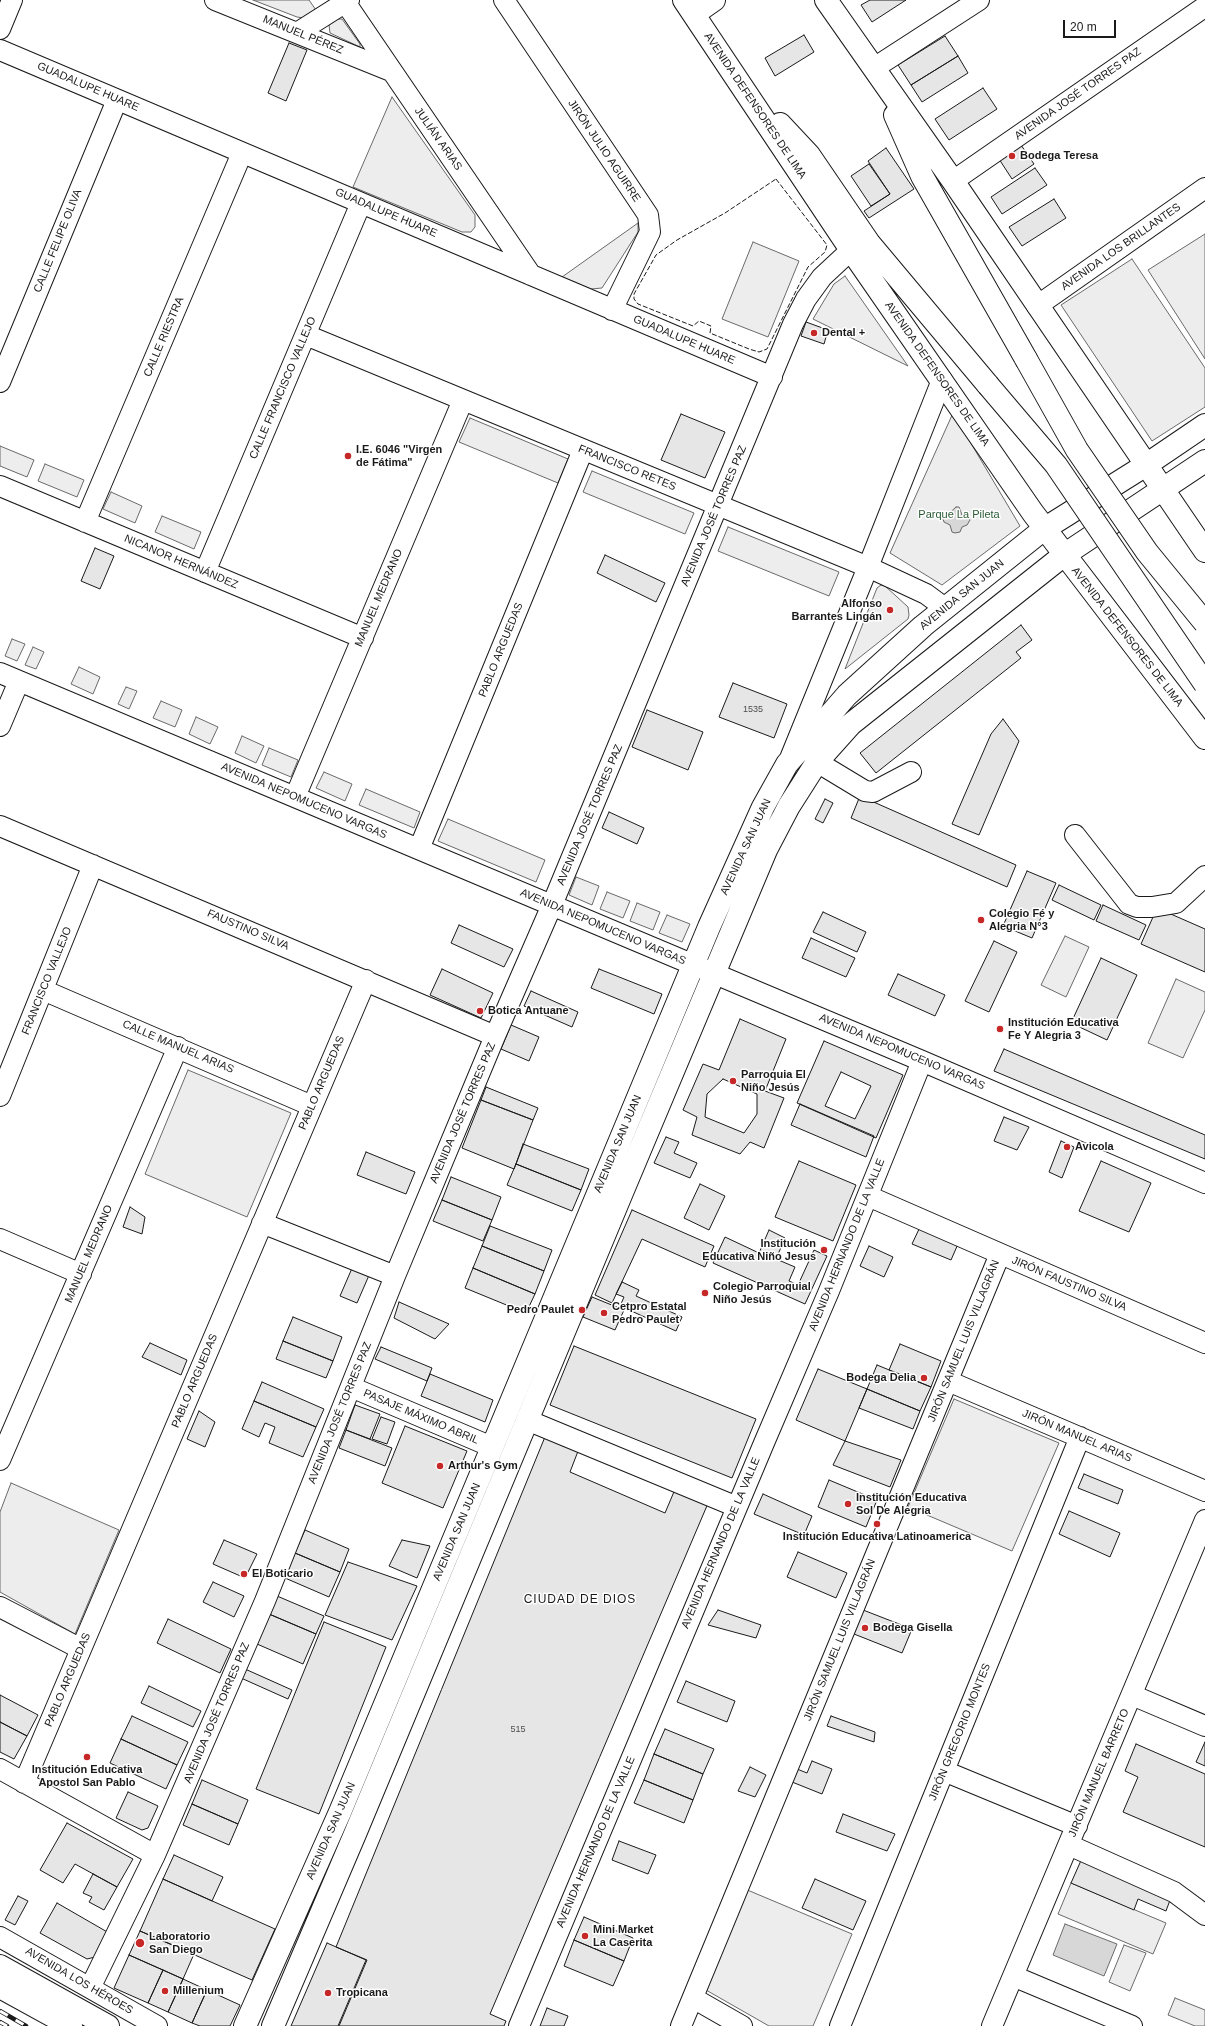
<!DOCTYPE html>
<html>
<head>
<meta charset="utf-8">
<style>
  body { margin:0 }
  #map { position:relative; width:1205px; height:2026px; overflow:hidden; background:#fff; font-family:Helvetica,sans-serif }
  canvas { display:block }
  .scale { position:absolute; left:1063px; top:20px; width:53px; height:18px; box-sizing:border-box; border:2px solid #1a1a1a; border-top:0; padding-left:5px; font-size:12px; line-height:14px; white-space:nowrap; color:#1a1a1a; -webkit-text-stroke:3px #fff; paint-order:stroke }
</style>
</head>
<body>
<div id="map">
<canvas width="1205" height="2026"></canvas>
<div class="scale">20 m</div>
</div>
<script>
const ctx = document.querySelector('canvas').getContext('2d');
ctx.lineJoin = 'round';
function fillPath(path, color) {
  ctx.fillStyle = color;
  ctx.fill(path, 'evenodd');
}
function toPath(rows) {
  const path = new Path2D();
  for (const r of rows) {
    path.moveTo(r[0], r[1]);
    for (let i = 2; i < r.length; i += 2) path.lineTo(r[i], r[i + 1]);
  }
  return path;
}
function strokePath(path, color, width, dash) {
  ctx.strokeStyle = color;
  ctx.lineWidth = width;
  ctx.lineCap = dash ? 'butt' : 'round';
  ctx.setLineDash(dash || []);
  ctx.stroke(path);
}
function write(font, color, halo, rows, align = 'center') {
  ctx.font = font + ' Helvetica,sans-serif';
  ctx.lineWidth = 3;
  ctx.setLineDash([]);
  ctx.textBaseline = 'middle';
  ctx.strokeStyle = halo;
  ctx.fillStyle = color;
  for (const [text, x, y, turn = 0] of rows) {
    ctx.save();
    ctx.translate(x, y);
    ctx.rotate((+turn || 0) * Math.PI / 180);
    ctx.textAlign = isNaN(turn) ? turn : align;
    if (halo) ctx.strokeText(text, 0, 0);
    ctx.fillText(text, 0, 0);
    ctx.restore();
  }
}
const built = toPath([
  [253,0,309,0,318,13,304,18,297,17,253,0],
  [338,19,342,19,360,44,360,47,330,33,329,25,338,19],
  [392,97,475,215,475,227,471,232,462,232,353,187,392,97],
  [638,223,638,232,602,288,591,289,562,277,638,223],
  [1205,234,1205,359,1148,270,1205,234],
  [753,242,799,261,768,337,722,319,753,242],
  [1132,259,1205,368,1205,407,1152,441,1061,305,1132,259],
  [845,276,908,366,813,319,834,284,845,276],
  [953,413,1020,526,942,585,890,553,953,413],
  [470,418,568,459,558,483,459,442,470,418],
  [0,446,34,460,27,477,0,466,0,446],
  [45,464,84,480,77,497,38,481,45,464],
  [592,471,694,513,685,534,583,492,592,471],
  [111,492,142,506,135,523,103,509,111,492],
  [162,516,201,532,194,549,155,532,162,516],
  [728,527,839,572,829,596,718,551,728,527],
  [881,585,885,586,908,607,909,615,908,619,845,669,877,588,881,585],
  [12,639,25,644,17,661,5,656,12,639],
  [33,647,44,652,36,669,25,665,33,647],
  [79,667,100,677,93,694,71,684,79,667],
  [126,687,137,691,129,709,118,704,126,687],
  [161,701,182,710,175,727,153,718,161,701],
  [196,717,218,727,210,744,189,734,196,717],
  [242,736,264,746,256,763,235,753,242,736],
  [269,748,298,760,291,777,262,765,269,748],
  [324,772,352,784,345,801,316,788,324,772],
  [366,789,420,812,414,828,359,805,366,789],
  [448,819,545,860,536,882,438,841,448,819],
  [576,877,599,886,592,905,569,895,576,877],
  [607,892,630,901,623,918,600,909,607,892],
  [637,903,660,912,653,930,630,921,637,903],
  [667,915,690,924,682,942,659,933,667,915],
  [1065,936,1089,947,1066,997,1041,985,1065,936],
  [1176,979,1205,992,1205,1010,1183,1058,1148,1043,1176,979],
  [188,1070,291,1113,247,1217,145,1174,188,1070],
  [954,1399,1059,1443,1012,1551,908,1507,954,1399],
  [11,1483,119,1530,75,1634,0,1592,0,1512,11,1483],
  [1071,1883,1166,1923,1153,1954,1058,1914,1071,1883],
  [745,1889,852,1934,813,2026,769,2026,706,1990,745,1889],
  [1124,1945,1146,1953,1130,1991,1109,1982,1124,1945],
  [1175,1998,1205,2010,1205,2026,1195,2026,1168,2015,1175,1998]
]);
fillPath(built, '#ededed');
strokePath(built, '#6a6a6a', 1);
const water = toPath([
  [956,507,959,507,962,515,968,517,970,520,967,525,962,527,960,532,955,533,952,532,950,525,944,522,943,519,956,507],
  [1065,1924,1117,1944,1104,1976,1053,1955,1065,1924]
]);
fillPath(water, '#d7d7d7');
strokePath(water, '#6a6a6a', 1);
const building = toPath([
  [870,0,906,0,872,22,861,5,870,0],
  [804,35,814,52,775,76,765,58,804,35],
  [945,36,958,56,911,85,898,65,945,36],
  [289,43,307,50,286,101,268,93,289,43],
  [958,56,968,73,922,102,911,85,958,56],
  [983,88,997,109,949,140,935,119,983,88],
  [1021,145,1034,164,1012,179,999,159,1021,145],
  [886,148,914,189,869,218,864,211,890,194,868,161,886,148],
  [869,164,890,194,871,206,851,176,869,164],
  [1035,168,1047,185,1002,214,991,197,1035,168],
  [1054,199,1066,218,1022,246,1009,227,1054,199],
  [806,322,828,330,824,344,801,336,806,322],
  [681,414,725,432,705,478,661,460,681,414],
  [95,548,114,556,100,589,81,581,95,548],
  [605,555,665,583,656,602,597,573,605,555],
  [1021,625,1032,640,1016,652,1021,658,876,773,860,753,1021,625],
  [733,683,787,704,774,738,719,717,733,683],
  [647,710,703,732,688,770,632,747,647,710],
  [1003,719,1019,741,979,835,952,824,991,734,1003,719],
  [860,796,1016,865,1007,887,851,818,860,796],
  [825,799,833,803,823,823,815,819,825,799],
  [609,812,644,828,637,844,602,828,609,812],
  [1027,871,1056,883,1032,938,1003,926,1027,871],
  [1059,885,1101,905,1094,920,1052,900,1059,885],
  [1103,905,1146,925,1139,940,1096,921,1103,905],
  [1157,908,1205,929,1205,972,1141,944,1157,908],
  [823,912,866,932,857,952,813,932,823,912],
  [459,925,513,949,504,967,451,943,459,925],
  [811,938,855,958,846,977,802,958,811,938],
  [994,941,1017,952,989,1012,965,1001,994,941],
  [1101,958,1137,975,1107,1040,1071,1023,1101,958],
  [442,969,493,993,481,1018,430,995,442,969],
  [599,969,662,994,654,1014,591,988,599,969],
  [898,974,945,995,935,1016,888,995,898,974],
  [531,991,578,1012,572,1027,524,1006,531,991],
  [740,1019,786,1039,765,1091,784,1098,764,1148,750,1142,740,1154,692,1135,697,1117,683,1110,703,1064,719,1070,740,1019],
  [511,1025,539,1037,529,1061,501,1049,511,1025],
  [824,1041,903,1075,876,1138,797,1103,824,1041],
  [841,1072,871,1086,855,1119,825,1106,841,1072],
  [1004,1049,1205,1135,1205,1159,994,1071,1004,1049],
  [723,1079,757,1094,757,1114,744,1133,705,1117,707,1094,723,1079],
  [486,1087,538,1108,533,1120,481,1100,486,1087],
  [481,1100,533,1120,514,1169,462,1148,481,1100],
  [800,1104,874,1136,866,1157,791,1125,800,1104],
  [1004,1117,1029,1127,1017,1150,994,1141,1004,1117],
  [666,1137,679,1142,674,1153,697,1163,690,1178,654,1163,666,1137],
  [1061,1141,1074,1147,1062,1178,1049,1172,1061,1141],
  [523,1144,589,1169,581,1190,516,1164,523,1144],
  [366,1152,415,1172,406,1194,357,1175,366,1152],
  [799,1161,856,1185,833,1241,775,1217,799,1161],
  [1101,1161,1151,1183,1129,1232,1079,1211,1101,1161],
  [516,1164,581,1190,572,1211,507,1185,516,1164],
  [451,1177,501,1197,492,1220,442,1200,451,1177],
  [700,1184,725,1196,709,1230,684,1218,700,1184],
  [442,1200,492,1220,483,1241,433,1221,442,1200],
  [130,1207,145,1217,142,1234,123,1227,130,1207],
  [632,1210,714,1246,705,1267,642,1239,612,1303,595,1295,632,1210],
  [490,1226,552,1250,544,1271,482,1246,490,1226],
  [920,1227,958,1244,951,1260,912,1244,920,1227],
  [769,1230,785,1238,776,1259,795,1267,789,1281,798,1285,814,1250,827,1256,805,1304,713,1263,725,1237,759,1253,769,1230],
  [482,1246,544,1271,535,1294,473,1268,482,1246],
  [869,1246,893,1257,884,1277,860,1266,869,1246],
  [353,1266,370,1273,357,1303,340,1296,353,1266],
  [473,1268,535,1294,526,1313,465,1288,473,1268],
  [622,1282,639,1290,636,1296,682,1317,676,1331,620,1306,624,1297,616,1294,622,1282],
  [592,1297,624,1310,615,1330,583,1317,592,1297],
  [399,1302,449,1324,435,1339,394,1318,399,1302],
  [293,1317,342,1337,333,1361,283,1341,293,1317],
  [283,1341,333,1361,326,1378,276,1359,283,1341],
  [150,1343,187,1360,181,1375,142,1357,150,1343],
  [900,1344,941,1361,931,1387,889,1370,900,1344],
  [574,1346,756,1419,732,1478,550,1405,574,1346],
  [381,1347,432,1368,427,1381,375,1359,381,1347],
  [877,1365,931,1387,920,1411,867,1389,877,1365],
  [818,1369,867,1389,845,1441,796,1420,818,1369],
  [430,1374,493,1400,485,1422,421,1396,430,1374],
  [262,1382,324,1409,316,1427,254,1401,262,1382],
  [867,1389,920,1411,913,1429,859,1408,867,1389],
  [254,1401,316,1427,303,1457,269,1443,275,1427,265,1423,259,1437,242,1429,254,1401],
  [355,1405,380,1414,370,1439,346,1430,355,1405],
  [199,1411,215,1422,205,1447,187,1439,199,1411],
  [381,1417,395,1422,387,1444,372,1439,381,1417],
  [405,1426,467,1451,443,1508,382,1483,405,1426],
  [346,1430,392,1448,385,1466,339,1448,346,1430],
  [547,1432,580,1446,570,1472,665,1513,676,1487,709,1501,490,2014,506,2021,504,2026,339,2026,367,1960,336,1947,547,1432],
  [845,1441,901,1460,890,1487,833,1465,845,1441],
  [1084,1474,1123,1490,1118,1504,1078,1488,1084,1474],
  [829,1480,877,1500,866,1527,818,1507,829,1480],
  [763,1494,812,1516,804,1535,754,1514,763,1494],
  [1069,1511,1120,1533,1110,1557,1059,1534,1069,1511],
  [305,1530,349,1549,340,1572,295,1553,305,1530],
  [224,1540,257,1554,245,1578,213,1564,224,1540],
  [402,1540,430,1546,417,1578,389,1566,402,1540],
  [798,1552,847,1573,836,1598,787,1577,798,1552],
  [295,1553,340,1572,329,1597,285,1578,295,1553],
  [348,1562,417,1586,392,1640,325,1615,348,1562],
  [213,1582,244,1596,234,1617,203,1602,213,1582],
  [277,1596,324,1616,316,1634,269,1614,277,1596],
  [718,1610,761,1625,756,1638,708,1625,718,1610],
  [863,1610,912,1629,902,1653,854,1634,863,1610],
  [269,1614,316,1634,303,1664,257,1644,269,1614],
  [168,1619,231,1649,220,1673,157,1643,168,1619],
  [324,1622,386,1647,319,1814,256,1789,324,1622],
  [245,1669,292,1690,288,1699,241,1678,245,1669],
  [686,1681,735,1701,727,1722,677,1702,686,1681],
  [149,1686,201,1711,193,1727,141,1703,149,1686],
  [0,1695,38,1715,27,1736,0,1722,0,1695],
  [132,1716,188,1742,177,1765,121,1739,132,1716],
  [831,1716,875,1732,874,1742,827,1726,831,1716],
  [0,1722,27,1736,14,1759,0,1752,0,1722],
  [665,1729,714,1749,703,1774,654,1754,665,1729],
  [121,1739,177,1765,166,1789,110,1763,121,1739],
  [1205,1742,1205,1766,1196,1762,1205,1742],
  [1136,1744,1205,1774,1205,1847,1123,1812,1138,1777,1125,1771,1136,1744],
  [654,1754,703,1774,693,1800,644,1780,654,1754],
  [812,1761,832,1769,822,1794,792,1782,797,1769,807,1773,812,1761],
  [750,1767,766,1775,755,1797,738,1791,750,1767],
  [202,1780,248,1800,238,1824,192,1804,202,1780],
  [644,1780,693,1800,684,1823,634,1803,644,1780],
  [128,1792,158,1806,148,1828,142,1830,116,1818,128,1792],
  [192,1804,238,1824,229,1845,183,1825,192,1804],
  [843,1814,895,1834,887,1851,836,1832,843,1814],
  [67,1823,133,1859,117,1887,75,1864,63,1883,40,1870,67,1823],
  [619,1841,656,1855,648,1874,612,1860,619,1841],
  [174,1855,223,1877,212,1901,163,1879,174,1855],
  [1083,1856,1173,1892,1166,1911,1138,1899,1134,1910,1071,1883,1083,1856],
  [93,1874,117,1887,104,1910,89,1902,92,1897,83,1893,93,1874],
  [163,1879,275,1929,252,1980,140,1931,163,1879],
  [815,1879,866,1901,853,1930,802,1908,815,1879],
  [18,1896,28,1901,15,1925,5,1920,18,1896],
  [57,1903,109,1933,95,1957,87,1959,40,1933,57,1903],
  [584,1917,633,1938,624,1961,574,1940,584,1917],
  [140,1931,194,1954,183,1979,129,1955,140,1931],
  [574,1940,624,1961,613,1986,564,1966,574,1940],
  [327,1943,366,1960,338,2026,291,2026,327,1943],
  [129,1955,163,1970,148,2003,114,1988,129,1955],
  [163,1970,183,1979,168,2012,148,2003,163,1970],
  [183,1979,207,1990,192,2023,168,2012,183,1979],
  [207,1990,240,2005,230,2026,200,2026,192,2023,207,1990],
  [547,2008,568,2016,564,2026,540,2026,547,2008]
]);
fillPath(building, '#e6e6e6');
strokePath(building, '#1a1a1a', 1);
const minor = toPath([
  [215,0,391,71],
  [504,0,648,215,650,232,612,310],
  [345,2,531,275],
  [0,29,12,0],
  [297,33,349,0],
  [0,50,772,377],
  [874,68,979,0],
  [953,181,1203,8],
  [1037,306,1205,188],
  [306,335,868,567,926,594,945,608],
  [0,382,117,100],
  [0,486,363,638],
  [85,522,242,153],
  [205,572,361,203],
  [0,673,922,1061,1205,1183],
  [0,726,19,681],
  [791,756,868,567,942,380],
  [817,762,865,791,873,792,911,772],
  [295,797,463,400],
  [0,826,495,1036],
  [1075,835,1129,904,1137,907,1152,907,1176,903,1205,876],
  [419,849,583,450],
  [43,990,312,1106],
  [0,1096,93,865],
  [868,1196,1205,1343],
  [262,1223,395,1276],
  [0,1239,81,1274],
  [948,1381,1205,1491],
  [351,1387,492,1447],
  [527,1420,737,1507],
  [0,1460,178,1047],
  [0,1607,81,1649],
  [1132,1695,1205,1726],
  [0,1769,155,1855],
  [944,1771,1077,1826],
  [24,1783,366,980],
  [1069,1845,1174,1892,1205,1915],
  [0,1937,157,2026],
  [1013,1976,1132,2026],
  [90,1988,155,1855,265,1601,395,1276,495,1036,552,905,793,324,806,299,822,277,851,250],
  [693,1998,742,2026],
  [519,2026,764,1443,829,1291,922,1061],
  [681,2026,1000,1254],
  [840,2026,1080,1437],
  [992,2026,1205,1520]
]);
const major = toPath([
  [684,0,851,250,1033,513,1205,738],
  [826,0,953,181,1205,551],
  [694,14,714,0],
  [895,115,922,176,1026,359],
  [780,124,809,155,869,243,988,385],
  [0,1966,108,2026],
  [0,1987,71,2026],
  [245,2026,340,1812,709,927,763,807,787,764,847,695,923,626,1044,529,1146,465,1205,425],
  [273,2026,355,1834,621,1195,766,850,789,806,817,762,851,724,1064,555,1205,461]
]);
strokePath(minor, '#1a1a1a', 22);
strokePath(major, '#1a1a1a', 24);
strokePath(minor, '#fff', 20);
strokePath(major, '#fff', 22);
const rail = toPath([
  [0,2011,26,2026],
  [0,2022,7,2026]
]);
strokePath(rail, '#1a1a1a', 4.5);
strokePath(rail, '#fff', 3, [9]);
const majorBridge = toPath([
  [1026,359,1077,450,1147,552,1205,623],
  [988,385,1056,465,1205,684]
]);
strokePath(majorBridge, '#1a1a1a', 24, []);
strokePath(majorBridge, '#fff', 22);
strokePath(toPath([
  [776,179,827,245,825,252,808,267,767,349,759,352,749,349,710,333,711,326,699,321,693,326,638,304,634,299,634,294,656,255,677,240,725,213,776,179]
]), '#1a1a1a', 1, [5, 2]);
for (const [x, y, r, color] of [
  [1012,156,4,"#c62828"],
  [814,333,4,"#c62828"],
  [348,456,4,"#c62828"],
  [890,610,4,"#c62828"],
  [981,920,4,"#c62828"],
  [480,1011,4,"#c62828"],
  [1000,1029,4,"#c62828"],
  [733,1081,4,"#c62828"],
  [1067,1147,4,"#c62828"],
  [824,1250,4,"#c62828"],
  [705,1293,4,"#c62828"],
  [582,1310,4,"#c62828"],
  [604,1313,4,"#c62828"],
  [924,1378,4,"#c62828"],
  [440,1466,4,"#c62828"],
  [848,1504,4,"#c62828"],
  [877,1524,4,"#c62828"],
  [244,1574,4,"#c62828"],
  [865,1628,4,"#c62828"],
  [87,1757,4,"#c62828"],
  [585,1936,4,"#c62828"],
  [140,1943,5,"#c62828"],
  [165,1991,4,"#c62828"],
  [328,1993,4,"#c62828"]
]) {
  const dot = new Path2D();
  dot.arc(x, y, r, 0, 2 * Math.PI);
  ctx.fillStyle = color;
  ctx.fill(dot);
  strokePath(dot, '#fff', 1.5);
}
write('9px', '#4d4d4d', null, [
  ["1535",753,710],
  ["515",518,1730]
]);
write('11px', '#1a1a1a', '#fff', [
  ["MANUEL PÉREZ",303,35,22],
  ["GUADALUPE HUARE",88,87,23],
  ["AVENIDA JOSÉ TORRES PAZ",1078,94,-35],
  ["AVENIDA DEFENSORES DE LIMA",755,106,56],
  ["JULIÁN ARIAS",438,139,55],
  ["JIRÓN JULIO AGUIRRE",604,151,56],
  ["GUADALUPE HUARE",386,213,23],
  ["CALLE FELIPE OLIVA",58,241,-68],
  ["AVENIDA LOS BRILLANTES",1121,247,-35],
  ["CALLE RIESTRA",164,337,-67],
  ["GUADALUPE HUARE",684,340,23],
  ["AVENIDA DEFENSORES DE LIMA",937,374,55],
  ["CALLE FRANCISCO VALLEJO",283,388,-67],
  ["FRANCISCO RETES",627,468,22],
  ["AVENIDA JOSÉ TORRES PAZ",714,516,-67],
  ["NICANOR HERNÁNDEZ",181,562,23],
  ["AVENIDA SAN JUAN",962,595,-39],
  ["MANUEL MEDRANO",379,598,-67],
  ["AVENIDA DEFENSORES DE LIMA",1127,637,52],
  ["PABLO ARGUEDAS",501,650,-68],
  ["AVENIDA NEPOMUCENO VARGAS",304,801,23],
  ["AVENIDA JOSÉ TORRES PAZ",590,815,-67],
  ["AVENIDA SAN JUAN",746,847,-65],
  ["AVENIDA NEPOMUCENO VARGAS",603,927,23],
  ["FAUSTINO SILVA",248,930,23],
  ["FRANCISCO VALLEJO",47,981,-68],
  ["CALLE MANUEL ARIAS",178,1047,23],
  ["AVENIDA NEPOMUCENO VARGAS",902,1052,23],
  ["PABLO ARGUEDAS",322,1083,-67],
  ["AVENIDA JOSÉ TORRES PAZ",463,1113,-67],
  ["AVENIDA SAN JUAN",618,1144,-67],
  ["AVENIDA HERNANDO DE LA VALLE",847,1245,-68],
  ["MANUEL MEDRANO",89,1254,-67],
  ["JIRÓN FAUSTINO SILVA",1069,1284,23],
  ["JIRÓN SAMUEL LUIS VILLAGRÁN",964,1341,-68],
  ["PABLO ARGUEDAS",195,1381,-67],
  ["AVENIDA JOSÉ TORRES PAZ",340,1413,-68],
  ["PASAJE MÁXIMO ABRIL",421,1417,23],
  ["JIRÓN MANUEL ARIAS",1077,1436,23],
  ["AVENIDA SAN JUAN",457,1532,-67],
  ["AVENIDA HERNANDO DE LA VALLE",721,1543,-67],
  ["JIRÓN SAMUEL LUIS VILLAGRÁN",840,1640,-68],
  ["PABLO ARGUEDAS",68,1680,-67],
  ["AVENIDA JOSÉ TORRES PAZ",217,1713,-67],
  ["JIRÓN GREGORIO MONTES",960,1732,-68],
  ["JIRÓN MANUEL BARRETO",1099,1773,-67],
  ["AVENIDA SAN JUAN",331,1831,-66],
  ["AVENIDA HERNANDO DE LA VALLE",596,1842,-67],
  ["AVENIDA LOS HÉROES",79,1981,30]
]);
write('bold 11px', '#1a1a1a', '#fff', [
  ["Bodega Teresa",1020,156],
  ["Dental +",822,333],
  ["I.E. 6046 \"Virgen",356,450],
  ["de Fátima\"",356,463],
  ["Alfonso",882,604,"right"],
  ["Barrantes Lingán",882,617,"right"],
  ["Colegio Fé y",989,914],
  ["Alegria N°3",989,927],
  ["Botica Antuane",488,1011],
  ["Institución Educativa",1008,1023],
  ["Fe Y Alegria 3",1008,1036],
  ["Parroquia El",741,1075],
  ["Niño Jesús",741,1088],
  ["Avicola",1075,1147],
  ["Institución",816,1244,"right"],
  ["Educativa Niño Jesus",816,1257,"right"],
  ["Colegio Parroquial",713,1287],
  ["Niño Jesús",713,1300],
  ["Cetpro Estatal",612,1307],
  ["Pedro Paulet",612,1320],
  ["Pedro Paulet",574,1310,"right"],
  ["Bodega Delia",916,1378,"right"],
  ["Arthur's Gym",448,1466],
  ["Institución Educativa",856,1498],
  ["Sol De Alegria",856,1511],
  ["Institución Educativa Latinoamerica",877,1537,"center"],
  ["El Boticario",252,1574],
  ["Bodega Gisella",873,1628],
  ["Institución Educativa",87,1770,"center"],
  ["Apostol San Pablo",87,1783,"center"],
  ["Mini Market",593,1930],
  ["La Caserita",593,1943],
  ["Laboratorio",149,1937],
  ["San Diego",149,1950],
  ["Millenium",173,1991],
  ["Tropicana",336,1993]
], 'left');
write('11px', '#2b5a34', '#fff', [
  ["Parque La Pileta",959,515]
]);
ctx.letterSpacing = '1px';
write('12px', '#1a1a1a', '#fff', [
  ["CIUDAD DE DIOS",580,1600]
]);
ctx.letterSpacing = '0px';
</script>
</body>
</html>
